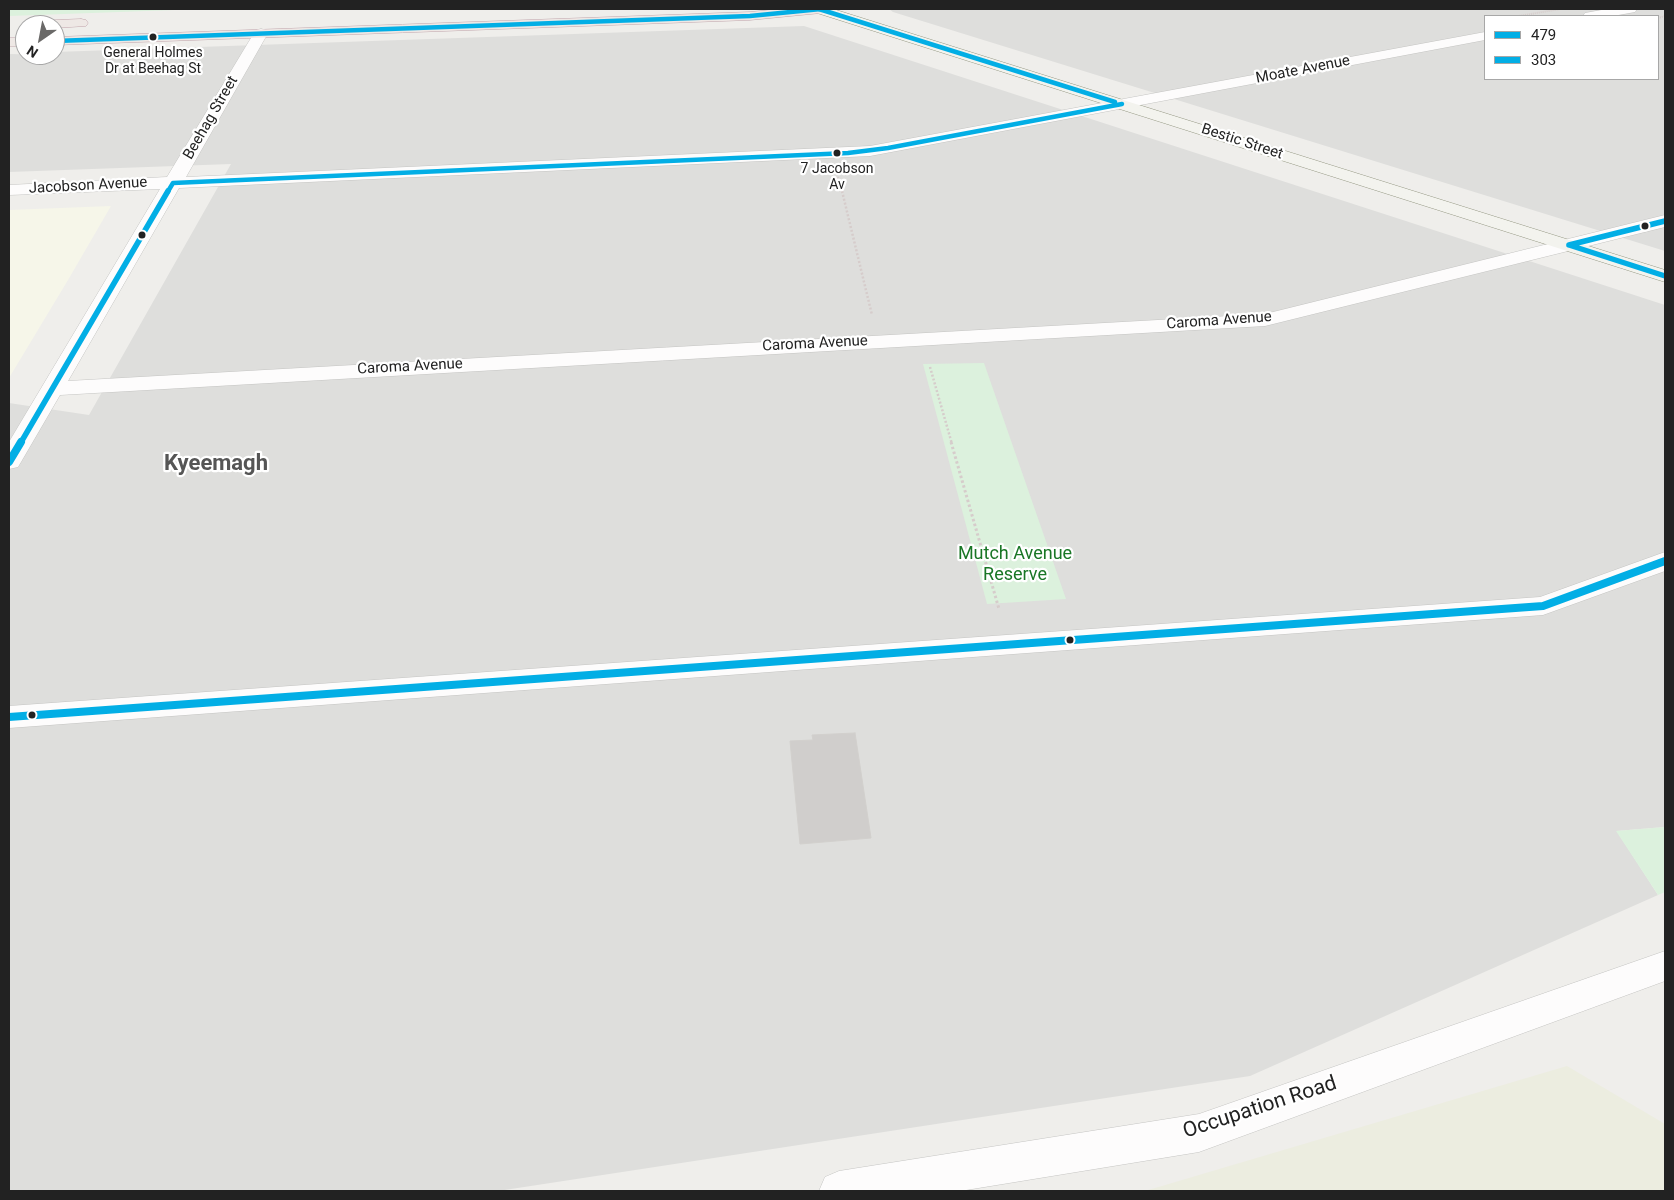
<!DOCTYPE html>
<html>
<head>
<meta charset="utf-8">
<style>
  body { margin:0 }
  #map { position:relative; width:1674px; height:1200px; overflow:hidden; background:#efeeeb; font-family:Roboto,sans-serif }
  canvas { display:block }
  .frame { position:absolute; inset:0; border:10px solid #222; pointer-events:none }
  .legend { position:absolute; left:1484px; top:15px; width:175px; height:65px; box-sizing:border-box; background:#fff; border:1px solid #a7a7a7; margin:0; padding:6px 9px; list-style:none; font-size:15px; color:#222 }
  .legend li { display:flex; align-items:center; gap:10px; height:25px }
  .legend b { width:25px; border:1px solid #a7a7a7 }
  .north { position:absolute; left:15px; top:15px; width:50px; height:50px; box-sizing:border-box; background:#fff; border:1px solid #a7a7a7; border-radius:50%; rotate:213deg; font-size:14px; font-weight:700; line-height:20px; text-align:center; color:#222 }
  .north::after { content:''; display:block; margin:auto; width:18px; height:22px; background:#6a6968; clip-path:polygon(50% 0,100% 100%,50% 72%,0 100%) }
</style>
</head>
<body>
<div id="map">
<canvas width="1674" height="1200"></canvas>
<div class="frame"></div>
<ul class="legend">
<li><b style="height:6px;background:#02aee5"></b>479</li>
<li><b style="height:6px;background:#02aee5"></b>303</li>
</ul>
<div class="north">N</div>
</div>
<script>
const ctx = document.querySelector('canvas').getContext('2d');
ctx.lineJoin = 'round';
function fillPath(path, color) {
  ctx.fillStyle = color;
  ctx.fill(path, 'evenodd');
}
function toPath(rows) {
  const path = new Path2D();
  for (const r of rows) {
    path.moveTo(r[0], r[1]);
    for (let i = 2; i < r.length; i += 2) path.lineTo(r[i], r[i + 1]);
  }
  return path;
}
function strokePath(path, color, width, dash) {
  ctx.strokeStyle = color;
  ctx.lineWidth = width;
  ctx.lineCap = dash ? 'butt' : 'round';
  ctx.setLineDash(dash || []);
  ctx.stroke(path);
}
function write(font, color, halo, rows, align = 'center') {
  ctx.font = font + ' Roboto,sans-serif';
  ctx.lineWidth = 4.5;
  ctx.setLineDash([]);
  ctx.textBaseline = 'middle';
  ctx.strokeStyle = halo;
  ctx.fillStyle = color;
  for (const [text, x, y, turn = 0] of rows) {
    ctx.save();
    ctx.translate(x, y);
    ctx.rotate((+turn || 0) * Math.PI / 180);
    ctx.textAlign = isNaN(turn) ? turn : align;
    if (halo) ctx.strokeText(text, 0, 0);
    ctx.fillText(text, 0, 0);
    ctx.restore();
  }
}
fillPath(toPath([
  [889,9,1665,9,1665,251,893,12],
  [1485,16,1658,16,1658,79,1485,79],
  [804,26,1665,305,1665,827,1617,831,1658,895,1250,1076,498,1191,9,1191,9,403,89,415,231,164,9,172,9,54,55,55,55,52]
]), '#dededc');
fillPath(toPath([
  [111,206,68,280,9,378,9,210]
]), '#f6f6e9');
fillPath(toPath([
  [1567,1066,1665,1124,1665,1191,1145,1191]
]), '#ecede0');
fillPath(toPath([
  [9,9,202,9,9,16],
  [984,363,1066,599,987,604,923,364],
  [1665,827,1665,892,1658,895,1616,831]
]), '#dcf1dd');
const building = toPath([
  [855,733,871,838,800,844,790,741,813,740,812,735,855,733]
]);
fillPath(building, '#d0cecc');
strokePath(building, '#d2d0cd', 1);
const minor = toPath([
  [1607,9,1637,9,1635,12,1613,16,1583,16,1585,13,1607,9],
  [261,29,266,30,268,33,186,177,870,146,1485,32,1485,40,870,156,179,188,68,381,1265,314,1665,215,1665,227,1265,326,60,395,21,462,18,467,9,469,9,442,160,189,9,195,9,185,167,177,254,33,256,30,261,29],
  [1665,552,1665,571,1543,615,9,728,9,706,1540,597,1665,552],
  [1665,951,1665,981,1199,1152,960,1191,819,1191,825,1177,839,1171,1199,1114,1665,951]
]);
const secondary = toPath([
  [812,9,833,9,1665,270,1665,282,814,12,812,9]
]);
const trunk = toPath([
  [780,9,828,9,826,12,821,13,750,20,55,45,55,37,750,12,780,9],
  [81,19,86,20,88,23,86,26,55,28,55,25,25,25,27,22,32,21,81,19],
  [9,38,25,38,25,46,9,46,9,38]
]);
strokePath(minor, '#c5c5c3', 1);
strokePath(secondary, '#959884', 1);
strokePath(trunk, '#c1a5ac', 1);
strokePath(toPath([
  [1519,16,1560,9],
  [1658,18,1665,16],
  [838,177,842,193]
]), '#d6cccb', 2, [1, 1]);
strokePath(toPath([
  [842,191,872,315],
  [930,367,952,444]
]), '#d6cccb', 2.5, [2, 2]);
strokePath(toPath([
  [951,442,999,609]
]), '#d6cccb', 3, [2.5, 2.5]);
fillPath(minor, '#fdfcfc');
fillPath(secondary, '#f3f3ee');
fillPath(trunk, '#eee8e5');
strokePath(toPath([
  [819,9,1115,102],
  [167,193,173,183,848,153,888,148,1122,104]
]), '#02aee5', 4.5);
strokePath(toPath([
  [1569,245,1665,276],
  [1569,245,1665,221],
  [20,444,168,191]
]), '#02aee5', 5.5);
strokePath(toPath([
  [9,462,21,442],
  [9,717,1543,606,1665,561]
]), '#02aee5', 8);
strokePath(toPath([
  [55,41,750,16,821,9]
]), '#02aee5', 4.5);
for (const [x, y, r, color] of [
  [153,37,4.5,"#222"],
  [837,153,4.5,"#222"],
  [1645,226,4.5,"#222"],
  [142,235,4.5,"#222"],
  [1070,640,4.5,"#222"],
  [32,715,4.5,"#222"]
]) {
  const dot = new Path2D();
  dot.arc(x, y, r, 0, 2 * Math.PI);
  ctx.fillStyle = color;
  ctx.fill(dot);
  strokePath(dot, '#fff', 2);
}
write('14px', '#222', '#fff', [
  ["General Holmes",153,53],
  ["Dr at Beehag St",153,69],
  ["7 Jacobson",837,169],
  ["Av",837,185]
]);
write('15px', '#222', '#fff', [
  ["Moate Avenue",1303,70,-11],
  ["Beehag Street",211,118,-60],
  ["Bestic Street",1242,142,18],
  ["Jacobson Avenue",88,186,-3],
  ["Caroma Avenue",1219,321,-4],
  ["Caroma Avenue",815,344,-3],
  ["Caroma Avenue",410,367,-3]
]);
write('18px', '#197625', '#fff', [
  ["Mutch Avenue",1015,554],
  ["Reserve",1015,575]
]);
write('21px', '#222', '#fff', [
  ["Occupation Road",1260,1108,-18]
]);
write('bold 22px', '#555', '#fff', [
  ["Kyeemagh",216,464]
]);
</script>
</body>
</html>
